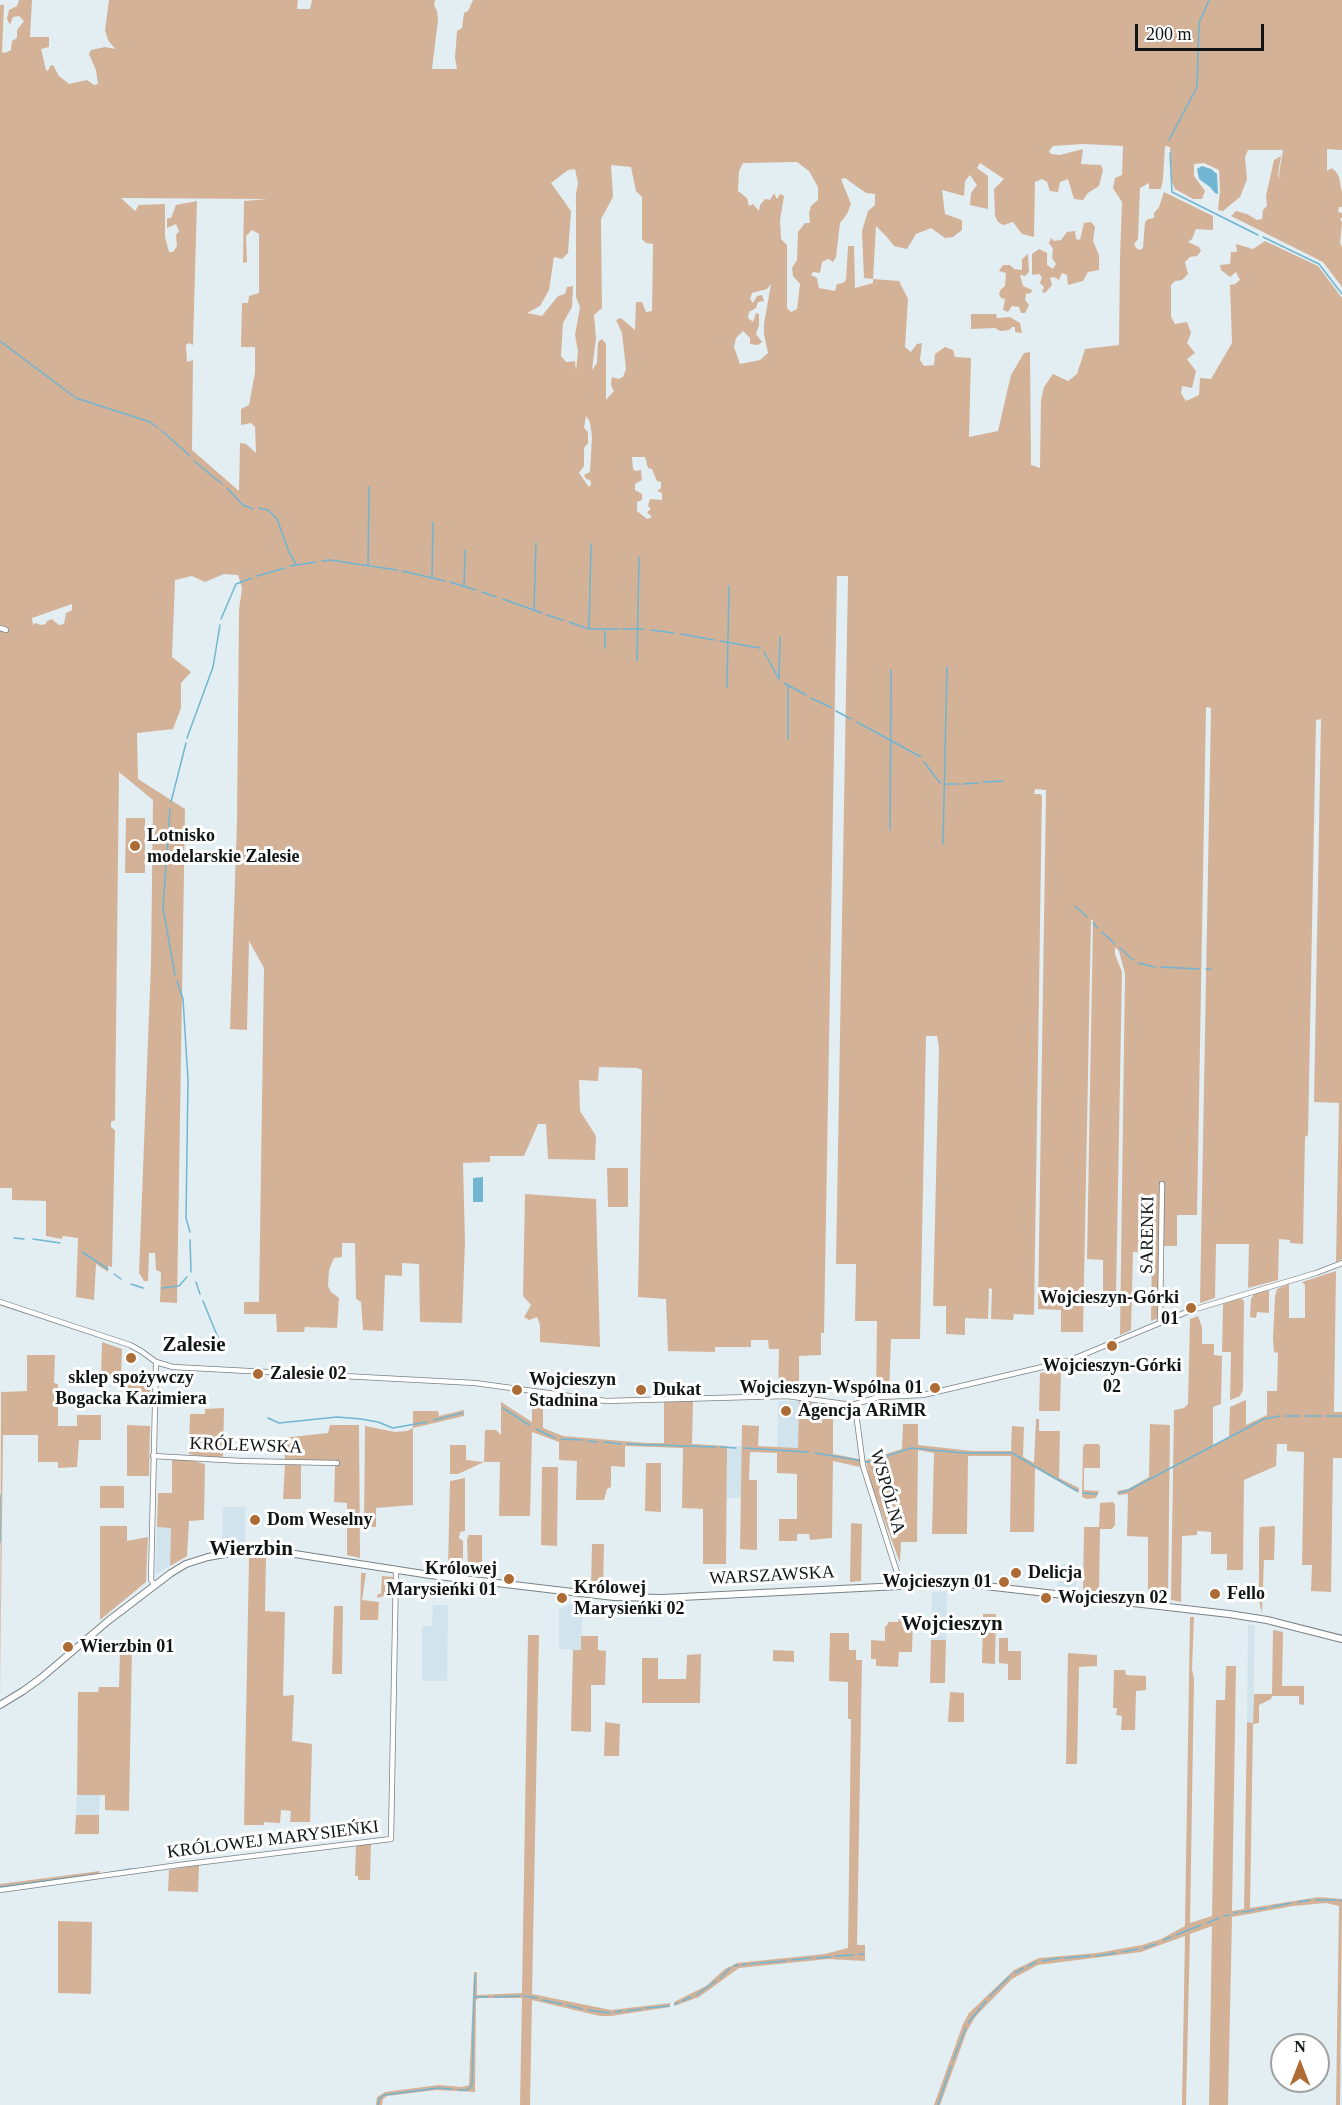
<!DOCTYPE html>
<html>
<head>
<meta charset="utf-8">
<style>
  body { margin:0 }
  #map { position:relative; width:1342px; height:2105px; overflow:hidden; background:#e3eef3; font-family:Georgia,serif }
  canvas { display:block }
  .north { position:absolute; left:1270px; top:2033px; width:60px; height:60px; box-sizing:border-box; background:#fff; border:2px solid #a0a1a2; border-radius:50%; rotate:0deg; font-size:16px; font-weight:700; line-height:24px; text-align:center; color:#111516 }
  .north::after { content:''; display:block; margin:auto; width:21px; height:27px; background:#ad6c36; clip-path:polygon(50% 0,100% 100%,50% 72%,0 100%) }
  .scale { position:absolute; left:1135px; top:24px; width:129px; height:27px; box-sizing:border-box; border:3px solid #111516; border-top:0; padding-left:8px; font-size:18px; line-height:21px; white-space:nowrap; color:#111516; -webkit-text-stroke:4px #fff; paint-order:stroke }
</style>
</head>
<body>
<div id="map">
<canvas width="1342" height="2105"></canvas>
<div class="north">N</div>
<div class="scale">200 m</div>
</div>
<script>
const ctx = document.querySelector('canvas').getContext('2d');
ctx.lineJoin = 'round';
function fillPath(path, color) {
  ctx.fillStyle = color;
  ctx.fill(path, 'evenodd');
}
function toPath(rows) {
  const path = new Path2D();
  for (const r of rows) {
    path.moveTo(r[0], r[1]);
    for (let i = 2; i < r.length; i += 2) path.lineTo(r[i], r[i + 1]);
  }
  return path;
}
function strokePath(path, color, width, dash) {
  ctx.strokeStyle = color;
  ctx.lineWidth = width;
  ctx.lineCap = dash ? 'butt' : 'round';
  ctx.setLineDash(dash || []);
  ctx.stroke(path);
}
function write(font, color, halo, rows, align = 'center') {
  ctx.font = font + ' Georgia,serif';
  ctx.lineWidth = 6;
  ctx.setLineDash([]);
  ctx.textBaseline = 'middle';
  ctx.strokeStyle = halo;
  ctx.fillStyle = color;
  for (const [text, x, y, turn = 0] of rows) {
    ctx.save();
    ctx.translate(x, y);
    ctx.rotate((+turn || 0) * Math.PI / 180);
    ctx.textAlign = isNaN(turn) ? turn : align;
    if (halo) ctx.strokeText(text, 0, 0);
    ctx.fillText(text, 0, 0);
    ctx.restore();
  }
}
fillPath(toPath([
  [778,1401,799,1401,798,1448,777,1447],
  [727,1446,742,1446,741,1498,727,1498],
  [223,1507,245,1507,245,1543,222,1545],
  [157,1527,171,1527,170,1566,155,1575],
  [1058,1564,1077,1565,1076,1589,1057,1586],
  [947,1591,946,1640,931,1640,932,1592],
  [573,1600,583,1601,581,1650,559,1649,559,1609,573,1603],
  [433,1605,448,1605,447,1681,422,1681,422,1626,432,1626],
  [1248,1624,1255,1626,1253,1723,1247,1722],
  [77,1795,100,1795,99,1815,76,1815]
]), '#d1e4ed');
fillPath(toPath([
  [19,0,32,0,30,37,49,37,49,47,41,49,46,70,48,71,50,66,53,65,59,76,69,84,87,80,94,85,98,84,96,70,89,54,91,50,105,47,115,49,108,40,105,30,109,0,298,0,297,9,310,9,312,0,435,0,434,5,437,11,438,20,432,69,457,69,455,58,457,31,462,28,464,13,468,11,473,0,1342,0,1342,150,1327,149,1327,171,1332,168,1336,172,1339,177,1342,193,1342,207,1339,207,1338,212,1342,213,1342,218,1340,218,1342,223,1340,243,1342,247,1342,287,1323,262,1231,216,1236,211,1247,214,1257,220,1262,219,1263,210,1267,206,1266,196,1274,160,1281,156,1278,174,1281,180,1279,174,1283,150,1248,150,1245,157,1247,179,1240,197,1223,211,1218,210,1220,190,1219,170,1204,163,1194,164,1194,176,1205,191,1202,199,1193,199,1175,189,1172,182,1170,147,1165,146,1163,179,1161,189,1149,189,1149,183,1140,188,1138,239,1134,244,1136,248,1140,250,1143,248,1145,222,1148,219,1154,218,1154,213,1159,207,1164,192,1213,216,1213,230,1196,229,1192,239,1188,242,1199,247,1201,251,1197,256,1190,257,1185,262,1188,274,1182,280,1175,281,1171,285,1171,317,1175,324,1187,322,1191,333,1187,343,1195,353,1187,359,1196,371,1192,388,1182,386,1181,393,1186,401,1199,395,1200,378,1211,379,1232,343,1230,285,1235,284,1240,280,1236,272,1230,277,1221,270,1220,265,1230,264,1231,252,1237,252,1236,244,1253,249,1265,241,1318,266,1342,298,1342,1259,1336,1262,1339,1103,1314,1102,1321,719,1316,720,1308,1135,1305,1137,1303,1244,1290,1243,1290,1240,1279,1239,1278,1280,1248,1288,1249,1244,1216,1244,1215,1298,1200,1303,1211,708,1206,707,1197,1215,1177,1215,1177,1246,1163,1246,1162,1317,1151,1321,1152,1253,1133,1252,1131,1330,1120,1335,1125,974,1119,951,1115,947,1115,954,1122,972,1116,1295,1103,1295,1103,1260,1087,1259,1093,921,1091,919,1083,1332,1061,1332,1061,1310,1038,1309,1046,790,1035,789,1034,794,1040,794,1042,796,1034,1315,1014,1314,1013,1320,991,1319,992,1289,989,1288,988,1319,965,1318,965,1335,946,1334,946,1306,933,1306,939,1048,937,1036,926,1036,920,1339,891,1339,889,1393,876,1393,877,1321,855,1321,856,1264,836,1264,848,576,837,576,824,1333,821,1333,821,1355,799,1356,799,1393,778,1393,779,1349,769,1349,768,1340,751,1340,751,1347,715,1347,715,1352,668,1351,666,1299,638,1297,642,1070,637,1068,599,1067,598,1081,579,1080,580,1111,596,1136,595,1160,548,1159,546,1124,538,1124,524,1156,490,1156,490,1162,463,1163,465,1242,462,1323,420,1322,419,1264,402,1263,402,1276,385,1275,383,1331,363,1330,361,1302,356,1299,355,1243,342,1243,342,1257,334,1258,329,1270,328,1286,331,1292,339,1298,337,1328,305,1327,304,1332,277,1332,276,1314,244,1314,244,1302,259,1302,264,968,249,941,247,1030,230,1029,237,822,239,610,242,588,238,575,224,574,205,582,192,576,175,580,172,657,191,672,181,683,181,708,173,729,137,733,138,779,185,809,177,1303,160,1302,161,1272,156,1270,155,1253,149,1253,148,1281,144,1281,139,1273,151,963,153,800,119,772,115,1120,111,1122,111,1127,115,1130,112,1267,108,1266,108,1272,96,1264,94,1300,76,1297,78,1238,63,1236,62,1239,46,1236,46,1201,12,1200,12,1188,0,1188,0,5,4,5,2,52,5,53,11,50,12,41,17,38,17,30,24,21,19,16,13,17,10,25,7,19,9,10,17,6],
  [1083,144,1123,146,1122,175,1115,178,1113,188,1122,202,1120,258,1119,345,1085,349,1077,374,1068,381,1053,374,1044,387,1041,400,1040,468,1031,465,1030,352,1024,353,1011,375,998,431,969,437,971,358,955,357,953,350,945,347,935,354,934,365,924,366,920,360,922,343,917,344,911,352,905,347,908,299,899,281,873,279,876,226,887,237,894,246,907,249,916,234,931,228,945,238,953,237,962,230,962,220,945,214,942,190,964,196,965,181,970,175,977,185,971,193,970,205,988,209,988,176,977,168,980,163,1004,179,994,189,995,216,998,222,1003,225,1013,222,1022,234,1034,237,1035,182,1042,179,1047,182,1050,191,1058,192,1060,182,1068,179,1074,199,1083,200,1088,193,1099,186,1103,170,1101,165,1081,164,1083,149,1060,155,1051,154,1049,151,1053,146],
  [797,162,809,171,818,187,818,200,811,206,809,213,810,223,805,223,798,232,797,260,792,268,793,276,800,284,797,309,791,312,787,308,787,245,781,239,780,220,784,196,780,194,777,199,774,193,770,200,765,199,760,205,759,211,753,204,749,206,747,198,738,191,739,171,743,163],
  [611,165,631,167,636,191,642,197,642,239,646,243,653,244,652,311,646,312,642,302,636,302,635,330,621,318,616,320,622,333,626,369,623,377,618,379,612,377,611,385,614,391,606,400,606,344,602,339,598,342,597,363,592,370,596,338,594,315,602,308,601,219,613,197],
  [575,169,578,183,576,194,576,297,580,307,575,335,578,351,576,371,575,361,566,362,561,356,563,323,572,307,573,286,567,287,565,294,558,296,542,316,527,313,540,306,549,290,554,257,562,259,568,253,571,211,551,183,568,170],
  [845,178,866,193,875,194,875,205,868,211,862,231,864,278,873,279,873,283,855,288,854,246,848,246,846,280,843,283,837,284,835,291,819,288,817,278,811,275,813,272,820,273,822,262,828,259,833,262,836,257,840,223,847,214,851,204,841,179],
  [121,198,268,199,244,201,243,263,247,262,246,236,252,230,259,234,259,293,249,296,248,303,242,303,241,347,255,347,255,373,249,405,241,409,241,425,251,423,255,427,256,453,246,444,240,443,239,491,192,450,193,360,187,362,186,345,189,343,193,345,197,201,176,205,171,218,167,218,167,228,176,224,179,231,176,235,177,246,173,252,169,252,165,237,165,204,139,205,135,211],
  [771,284,764,324,764,334,768,353,760,360,740,364,734,347,736,338,743,331,750,338,750,344,758,345,762,342,756,334,759,325,759,314,756,313,753,322,748,318,749,312,756,308,758,302,764,301,762,295,757,296,753,303,750,299,752,293,767,289],
  [586,416,590,422,592,437,590,472,584,475,586,479,590,480,591,484,589,487,579,473,584,466,584,448,588,443,588,432,584,428],
  [632,457,645,457,648,468,652,469,657,481,661,482,661,488,657,491,662,493,662,500,650,499,648,506,651,509,647,512,652,517,647,519,637,511,637,502,642,500,642,494,635,490,635,484,642,480,641,470,635,471,633,469],
  [72,604,72,610,66,613,64,624,59,625,52,619,47,621,46,624,41,625,35,623,33,625,32,618],
  [1091,222,1095,227,1093,241,1099,255,1099,270,1088,272,1083,281,1068,285,1067,275,1062,273,1059,280,1054,277,1050,278,1052,285,1045,293,1042,292,1044,287,1040,283,1042,277,1039,274,1032,275,1032,254,1039,249,1047,253,1047,265,1053,269,1056,264,1052,258,1053,249,1049,243,1051,238,1054,241,1061,240,1067,232,1075,231,1076,239,1080,240,1084,223],
  [1028,254,1029,272,1025,276,1020,275,1023,286,1032,290,1031,293,1026,294,1025,300,1029,305,1025,313,1021,313,1019,307,1012,306,1008,312,1003,310,1005,299,1001,298,999,294,1001,289,1005,286,1006,273,999,271,1003,265,1010,265,1014,269,1022,270,1022,259],
  [971,314,996,314,997,318,1010,317,1020,323,1022,333,1015,332,1015,327,1012,327,1009,330,1000,331,995,328,971,329],
  [126,818,145,818,145,873,125,873],
  [607,1168,628,1168,628,1207,608,1207],
  [525,1194,596,1199,600,1347,540,1342,540,1325,537,1317,529,1320,524,1317,531,1305,523,1296],
  [1336,1271,1334,1412,1342,1412,1342,1458,1333,1458,1331,1592,1311,1591,1312,1565,1302,1565,1304,1452,1287,1451,1287,1444,1277,1444,1276,1466,1244,1480,1243,1570,1227,1570,1227,1554,1211,1554,1211,1532,1197,1531,1197,1535,1182,1536,1181,1602,1171,1600,1174,1410,1184,1408,1188,1404,1190,1319,1198,1316,1202,1327,1202,1344,1214,1344,1214,1355,1222,1356,1221,1404,1213,1407,1213,1445,1229,1437,1230,1407,1246,1400,1246,1425,1267,1415,1267,1391,1277,1391,1278,1353,1274,1352,1273,1338,1275,1297,1277,1289,1289,1284,1289,1318,1305,1318,1305,1285,1302,1282],
  [1269,1290,1269,1313,1257,1312,1256,1318,1250,1317,1251,1299,1254,1294],
  [1241,1298,1244,1301,1243,1390,1240,1396,1230,1400,1231,1352,1222,1352,1223,1304],
  [102,1342,122,1349,121,1378,101,1378],
  [27,1355,55,1355,54,1383,58,1384,58,1426,77,1426,77,1415,101,1415,101,1440,79,1440,77,1467,58,1468,58,1462,38,1462,38,1435,3,1435,0,1696,1,1392,27,1391],
  [1061,1370,1060,1411,1039,1411,1040,1373],
  [126,1377,150,1378,150,1397,128,1396,128,1391,124,1390],
  [532,1395,543,1396,543,1428,563,1436,646,1443,664,1443,664,1402,693,1401,692,1444,727,1446,726,1564,703,1564,703,1509,682,1508,683,1448,625,1446,625,1467,611,1466,611,1487,607,1489,604,1500,576,1500,577,1461,559,1460,559,1442,532,1432,530,1516,499,1516,500,1462,484,1462,458,1474,450,1474,450,1445,466,1445,466,1460,484,1462,485,1430,496,1430,501,1435,501,1402,532,1422],
  [799,1401,812,1403,812,1422,822,1423,823,1406,833,1408,833,1454,859,1459,860,1467,833,1461,832,1538,810,1540,809,1534,797,1534,797,1541,779,1541,779,1519,797,1519,797,1474,777,1473,777,1453,750,1452,749,1480,757,1480,757,1550,740,1549,742,1425,759,1426,758,1446,798,1448],
  [224,1408,223,1458,205,1457,189,1454,190,1414,205,1414,205,1409],
  [464,1410,464,1416,413,1428,413,1505,376,1508,376,1527,364,1527,365,1426,395,1432,407,1431,413,1428,413,1411,438,1411,439,1416],
  [1036,1419,1039,1419,1039,1431,1060,1431,1059,1478,1079,1488,1079,1493,1035,1468,1034,1532,1010,1532,1011,1456,968,1456,967,1534,932,1534,934,1453,918,1450,917,1542,901,1542,900,1563,870,1481,866,1460,902,1449,903,1424,918,1424,918,1445,972,1451,1011,1451,1012,1426,1024,1427,1023,1457,1034,1463],
  [1150,1424,1170,1425,1168,1600,1148,1598,1148,1537,1127,1536,1128,1494,1118,1495,1117,1491,1128,1489,1149,1477],
  [127,1425,150,1426,149,1476,127,1476],
  [330,1425,359,1425,360,1558,347,1555,347,1503,334,1502,335,1466,338,1462,285,1459,283,1438,328,1433],
  [1085,1444,1098,1444,1100,1446,1100,1468,1084,1468,1084,1490,1099,1491,1096,1498,1087,1499,1082,1497,1083,1447],
  [172,1460,189,1460,205,1464,204,1520,189,1521,187,1556,170,1566,171,1528,157,1527,158,1493,172,1493],
  [646,1463,661,1463,661,1512,645,1511],
  [285,1465,301,1465,301,1499,283,1499],
  [542,1467,558,1467,557,1546,541,1545],
  [465,1478,465,1531,460,1532,459,1538,463,1541,463,1568,459,1571,448,1570,450,1481],
  [100,1486,124,1486,124,1508,100,1508],
  [1113,1502,1115,1505,1115,1525,1112,1529,1100,1529,1099,1592,1083,1590,1084,1527,1099,1527,1100,1503],
  [851,1523,862,1524,861,1581,850,1582],
  [100,1526,127,1526,127,1541,148,1537,146,1582,100,1620],
  [1275,1526,1274,1560,1264,1560,1262,1613,1259,1601,1259,1533,1260,1527],
  [469,1535,482,1535,482,1574,472,1572,468,1567,467,1539],
  [592,1544,604,1544,603,1589,591,1587],
  [249,1557,266,1558,265,1611,285,1612,283,1696,294,1695,292,1741,312,1744,310,1822,290,1822,291,1811,281,1810,280,1823,264,1822,264,1825,244,1825],
  [361,1573,366,1573,362,1600,379,1602,378,1620,360,1620],
  [382,1576,393,1577,392,1596,383,1596,377,1598,378,1594,381,1594],
  [334,1606,343,1606,342,1674,332,1674],
  [983,1614,996,1614,995,1664,982,1663],
  [1190,1617,1194,1617,1192,1669,1194,1679,1190,1923,1212,1916,1216,1700,1225,1700,1226,1666,1236,1666,1232,1911,1244,1909,1247,1722,1253,1723,1254,1694,1272,1694,1273,1630,1283,1632,1282,1686,1304,1686,1304,1705,1299,1704,1299,1696,1272,1696,1271,1699,1259,1705,1259,1723,1253,1724,1250,1908,1319,1897,1342,1899,1340,2105,1336,2105,1339,1906,1326,1903,1293,1906,1232,1917,1228,2105,1209,2105,1212,1926,1190,1934,1186,2105,1182,2105,1185,1936,1141,1952,1038,1965,1012,1979,976,2016,967,2031,940,2105,934,2105,963,2024,969,2013,1014,1970,1039,1958,1097,1953,1142,1945,1161,1939,1185,1926],
  [899,1618,913,1618,912,1652,899,1652,898,1667,876,1666,876,1659,871,1659,871,1640,885,1641,885,1626,887,1626,888,1622,898,1622],
  [830,1633,849,1633,849,1650,856,1650,856,1660,862,1660,857,1945,865,1945,865,1961,828,1959,739,1968,699,1997,674,2006,674,2002,706,1986,725,1969,737,1963,825,1954,848,1948,851,1719,848,1719,848,1682,829,1681],
  [528,1635,539,1635,532,1994,611,2010,670,2003,670,2007,611,2016,600,2016,532,2000,530,2105,520,2105,522,1998,479,1998,476,2000,475,2092,436,2090,387,2096,383,2099,382,2105,376,2105,377,2097,385,2092,439,2085,462,2087,469,2085,474,1972,477,1972,477,1995,522,1993],
  [581,1636,598,1636,598,1650,606,1651,605,1685,591,1685,591,1732,571,1731,573,1650,581,1650],
  [999,1638,1008,1638,1008,1651,1021,1651,1021,1680,1008,1680,1008,1664,999,1663],
  [931,1640,946,1640,945,1683,930,1683],
  [115,1647,132,1647,129,1811,105,1810,105,1795,77,1795,78,1692,98,1692,99,1687,119,1687,120,1652,115,1652],
  [773,1650,794,1651,794,1662,773,1661],
  [1068,1653,1097,1655,1097,1666,1079,1667,1077,1764,1066,1764],
  [701,1654,700,1703,642,1703,642,1658,658,1658,658,1679,686,1679,687,1655],
  [1114,1670,1125,1670,1126,1675,1146,1676,1146,1690,1136,1691,1135,1730,1121,1730,1122,1716,1116,1715,1117,1708,1113,1708],
  [950,1692,964,1693,964,1722,948,1722],
  [605,1722,620,1724,619,1756,604,1756],
  [76,1815,99,1815,99,1834,75,1834],
  [371,1843,370,1880,358,1880,358,1876,355,1876,356,1845],
  [199,1865,198,1892,168,1891,169,1870],
  [100,1871,98,1876,0,1888,0,1884],
  [58,1921,92,1922,91,1994,58,1993]
]), '#d4b298');
fillPath(toPath([
  [1202,166,1211,169,1217,174,1218,194,1215,193,1210,187,1199,179,1197,169],
  [483,1177,483,1202,473,1202,473,1178]
]), '#70b5d1');
strokePath(toPath([
  [1169,140,1197,87,1199,23,1209,0],
  [1170,153,1172,192,1258,235],
  [1263,237,1319,264,1342,294],
  [0,341,76,398,150,422,158,428],
  [162,431,190,456],
  [194,461,222,484],
  [227,488,243,505,253,509],
  [259,508,268,510,277,519,289,552,296,564],
  [322,561,330,560,397,570],
  [290,566,316,562],
  [368,566,369,487],
  [402,571,445,581],
  [257,576,285,568],
  [432,577,433,522],
  [450,582,476,590],
  [464,587,465,550],
  [482,592,496,597],
  [503,599,542,613],
  [534,611,536,543],
  [547,615,563,620],
  [221,619,236,584,252,578],
  [569,622,589,629,619,629],
  [589,629,591,544],
  [623,629,644,629],
  [651,630,674,633],
  [681,634,714,640],
  [720,641,760,648],
  [605,648,605,631],
  [764,652,779,679],
  [637,661,639,557],
  [779,680,780,637],
  [784,683,806,695],
  [727,687,729,586],
  [811,698,832,708],
  [836,711,851,719],
  [857,722,921,757],
  [187,738,213,667,220,625],
  [788,739,788,686],
  [924,762,940,783],
  [983,782,1003,781],
  [946,784,958,784],
  [963,784,978,783],
  [171,802,186,743],
  [170,809,163,908,175,975],
  [890,830,891,670],
  [943,844,947,667],
  [1075,906,1087,917],
  [1093,923,1098,928],
  [1102,932,1115,944],
  [1120,948,1133,960],
  [1138,963,1155,967],
  [1161,967,1199,969],
  [1206,969,1211,969],
  [177,981,183,999,188,1080,186,1218,190,1232],
  [14,1238,24,1239],
  [33,1239,60,1243],
  [190,1240,191,1272],
  [82,1252,108,1269],
  [114,1274,121,1279],
  [196,1282,200,1294],
  [131,1284,143,1288],
  [162,1288,179,1286,187,1277],
  [203,1301,221,1345],
  [503,1408,529,1425],
  [1286,1416,1299,1416],
  [1305,1416,1321,1416],
  [1326,1416,1342,1416],
  [268,1418,279,1423,337,1417,361,1419,378,1422,393,1428,427,1422],
  [434,1420,462,1413],
  [536,1429,555,1438],
  [561,1439,582,1440],
  [588,1441,597,1442],
  [604,1442,621,1444],
  [627,1444,715,1447],
  [720,1447,736,1448],
  [744,1448,808,1452],
  [815,1453,869,1462,911,1448,964,1453,1012,1453,1077,1491],
  [1083,1493,1097,1494],
  [1119,1493,1129,1490,1264,1419,1280,1416],
  [0,1542,0,1495],
  [108,1873,131,1869],
  [0,1887,97,1874],
  [1316,1900,1336,1900],
  [1340,1900,1342,1901],
  [1298,1902,1310,1900],
  [1271,1907,1291,1903],
  [1258,1909,1267,1908],
  [1242,1912,1255,1910],
  [1234,1913,1238,1912],
  [1224,1916,1230,1915],
  [1207,1923,1219,1918],
  [1176,1935,1201,1925],
  [1164,1940,1171,1937],
  [1144,1948,1156,1944],
  [1122,1952,1138,1949],
  [859,1954,864,1954],
  [835,1956,854,1955],
  [1096,1956,1116,1953],
  [816,1958,831,1957],
  [1064,1958,1090,1956],
  [791,1960,811,1958],
  [1042,1961,1060,1958],
  [759,1963,786,1961],
  [751,1964,756,1963],
  [742,1965,747,1964],
  [734,1966,738,1965],
  [1028,1966,1036,1962],
  [1015,1973,1024,1968],
  [720,1978,730,1968],
  [696,1995,716,1981],
  [524,1996,537,1998],
  [990,1996,1010,1976],
  [474,1997,475,1975],
  [494,1997,520,1996],
  [543,2000,562,2004],
  [682,2001,691,1997],
  [675,2004,678,2003],
  [567,2005,582,2009],
  [646,2008,669,2006],
  [588,2010,610,2013],
  [626,2011,641,2009],
  [615,2012,622,2011],
  [968,2023,986,2001],
  [953,2060,966,2028],
  [458,2090,467,2090,472,2086,474,1997,488,1997],
  [378,2105,379,2099,384,2095,438,2088,452,2089],
  [938,2105,951,2066]
]), '#70b5d1', 1.5);
const minor = toPath([
  [0,628,6,630],
  [0,1302,130,1345,141,1351,156,1362,173,1367,475,1383,606,1401,787,1396,852,1405,879,1397,923,1395,1068,1361,1189,1311,1316,1273,1342,1263],
  [1160,1322,1162,1184],
  [855,1405,863,1466,901,1585],
  [153,1456,242,1461,337,1463],
  [154,1584,151,1580,156,1362],
  [0,1890,179,1865,391,1839,396,1570]
]);
const major = toPath([
  [0,1705,23,1691,41,1678,108,1621,171,1573,186,1564,208,1557,248,1550,269,1550,430,1575,614,1597,662,1598,959,1583,1229,1614,1267,1620,1342,1639]
]);
strokePath(minor, '#788286', 6);
strokePath(major, '#788286', 8);
strokePath(minor, '#fff', 4.5);
strokePath(major, '#fff', 6);
for (const [x, y, r, color] of [
  [135,846,6,"#ad6c36"],
  [1191,1308,6,"#ad6c36"],
  [1112,1346,6,"#ad6c36"],
  [131,1358,6,"#ad6c36"],
  [258,1374,6,"#ad6c36"],
  [935,1388,6,"#ad6c36"],
  [517,1390,6,"#ad6c36"],
  [641,1390,6,"#ad6c36"],
  [786,1411,6,"#ad6c36"],
  [255,1520,6,"#ad6c36"],
  [1016,1573,6,"#ad6c36"],
  [509,1579,6,"#ad6c36"],
  [1004,1582,6,"#ad6c36"],
  [1215,1594,6,"#ad6c36"],
  [562,1598,6,"#ad6c36"],
  [1046,1598,6,"#ad6c36"],
  [68,1647,6,"#ad6c36"]
]) {
  const dot = new Path2D();
  dot.arc(x, y, r, 0, 2 * Math.PI);
  ctx.fillStyle = color;
  ctx.fill(dot);
  strokePath(dot, '#fff', 2);
}
write('bold 18px', '#111516', '#fff', [
  ["Lotnisko",147,836],
  ["modelarskie Zalesie",147,857],
  ["Wojcieszyn-Górki",1179,1298,"right"],
  ["01",1179,1319,"right"],
  ["Wojcieszyn-Górki",1112,1366,"center"],
  ["02",1112,1387,"center"],
  ["Zalesie 02",270,1374],
  ["sklep spożywczy",131,1378,"center"],
  ["Bogacka Kazimiera",131,1399,"center"],
  ["Wojcieszyn",529,1380],
  ["Stadnina",529,1401],
  ["Wojcieszyn-Wspólna 01",923,1388,"right"],
  ["Dukat",653,1390],
  ["Agencja ARiMR",798,1411],
  ["Dom Weselny",267,1520],
  ["Królowej",497,1569,"right"],
  ["Marysieńki 01",497,1590,"right"],
  ["Delicja",1028,1573],
  ["Wojcieszyn 01",992,1582,"right"],
  ["Królowej",574,1588],
  ["Marysieńki 02",574,1609],
  ["Fello",1227,1594],
  ["Wojcieszyn 02",1058,1598],
  ["Wierzbin 01",80,1647]
], 'left');
write('18px', '#111516', '#fff', [
  ["SARENKI",1148,1235,-89],
  ["KRÓLEWSKA",246,1446,2],
  ["WSPÓLNA",887,1492,74],
  ["WARSZAWSKA",772,1576,-3],
  ["KRÓLOWEJ MARYSIEŃKI",273,1840,-7]
]);
write('bold 21px', '#111516', '#fff', [
  ["Zalesie",194,1346],
  ["Wierzbin",251,1550],
  ["Wojcieszyn",952,1625]
]);
</script>
</body>
</html>
